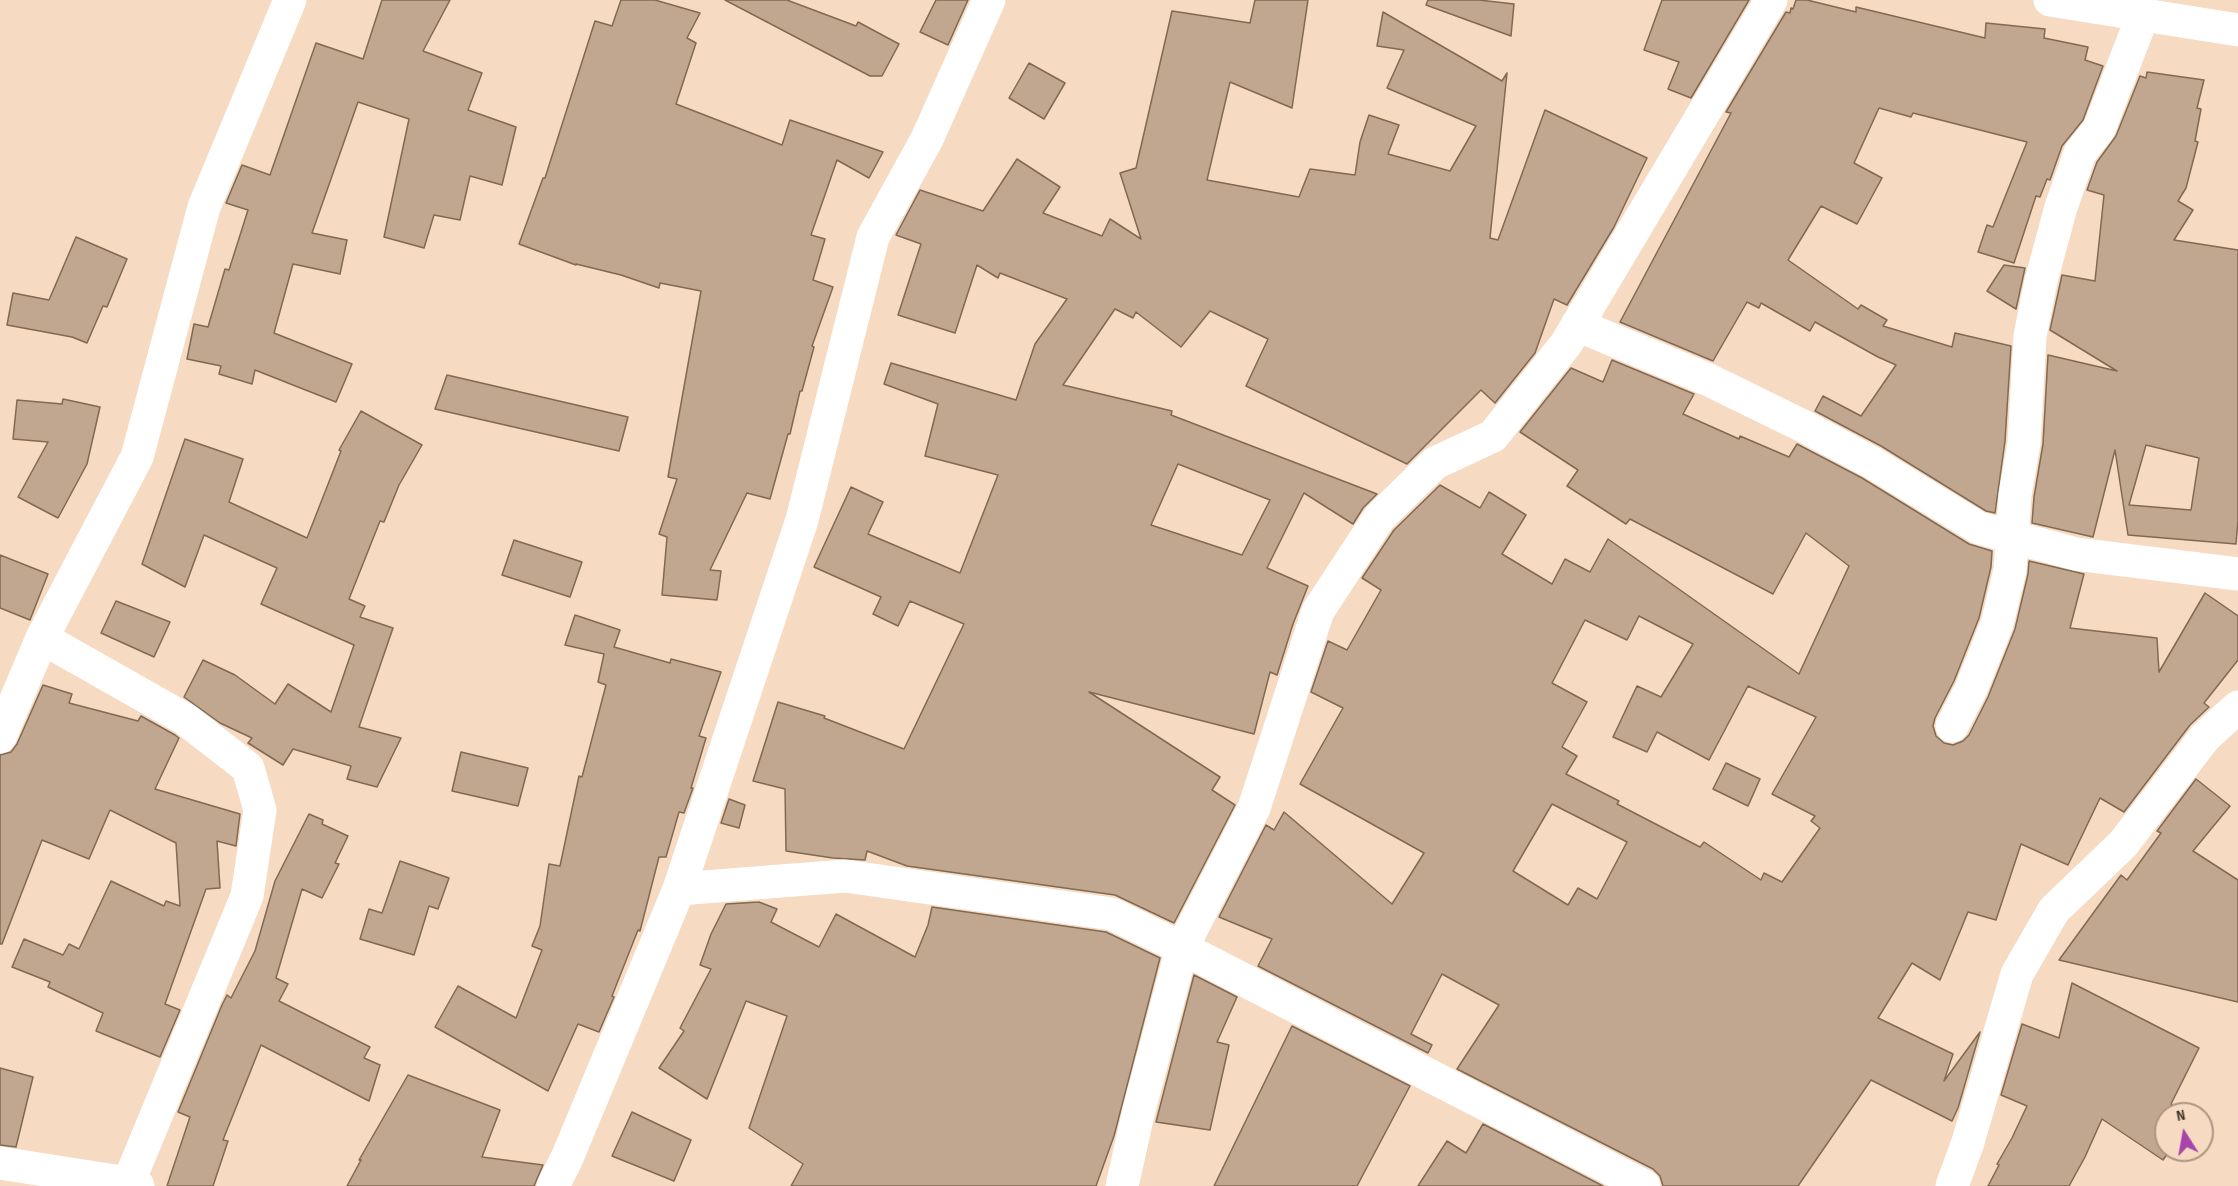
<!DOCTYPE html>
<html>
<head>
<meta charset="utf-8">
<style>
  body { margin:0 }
  #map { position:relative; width:2238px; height:1186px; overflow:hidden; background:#f6dac1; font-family:"Sofia Sans Condensed",sans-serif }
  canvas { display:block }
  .north { position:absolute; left:2154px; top:1102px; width:60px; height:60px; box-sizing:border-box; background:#f6dac1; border:2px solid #ac9683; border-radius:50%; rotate:349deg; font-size:16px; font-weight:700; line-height:24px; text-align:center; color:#3c3127 }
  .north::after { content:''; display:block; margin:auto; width:21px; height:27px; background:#a844aa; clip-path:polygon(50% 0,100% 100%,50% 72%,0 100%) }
</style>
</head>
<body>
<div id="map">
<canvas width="2238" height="1186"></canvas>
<div class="north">N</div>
</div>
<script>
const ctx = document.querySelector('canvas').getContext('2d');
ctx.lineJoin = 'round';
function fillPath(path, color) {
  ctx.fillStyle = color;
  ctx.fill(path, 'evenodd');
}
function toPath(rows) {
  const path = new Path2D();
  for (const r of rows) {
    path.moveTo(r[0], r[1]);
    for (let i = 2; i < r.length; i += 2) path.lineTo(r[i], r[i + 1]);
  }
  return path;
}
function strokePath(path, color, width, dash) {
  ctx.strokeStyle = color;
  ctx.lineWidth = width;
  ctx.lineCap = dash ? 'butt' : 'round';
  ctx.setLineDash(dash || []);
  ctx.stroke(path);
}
const building = toPath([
  [382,0,450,0,423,51,482,73,468,110,516,127,502,185,470,176,460,220,434,215,424,248,384,237,409,119,358,102,312,233,347,240,340,274,293,264,274,333,352,364,336,402,255,370,252,384,219,374,221,366,187,359,194,324,208,327,225,269,229,270,248,210,226,203,242,165,270,175,316,43,363,59,382,0],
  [621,0,655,0,700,13,687,38,696,43,676,104,782,145,790,120,883,152,869,178,837,160,811,235,825,239,813,280,833,287,812,346,814,347,802,391,800,391,790,434,788,434,770,499,747,493,710,570,721,571,717,600,662,595,667,537,659,534,677,479,668,477,701,291,660,283,659,288,621,275,576,264,576,265,519,244,543,178,545,178,595,21,612,26,621,0],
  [725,0,787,0,856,26,858,22,899,44,882,76,870,76,725,0],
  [936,0,968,0,948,45,920,32,936,0],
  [1255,0,1308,0,1292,108,1230,82,1207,180,1299,197,1310,169,1355,175,1360,142,1369,115,1399,125,1388,154,1450,171,1476,126,1387,88,1404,50,1377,46,1383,12,1502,81,1507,73,1490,238,1498,240,1545,110,1647,158,1614,227,1567,305,1554,299,1535,353,1495,403,1481,390,1407,464,1246,386,1268,339,1210,311,1181,347,1136,312,1133,318,1115,309,1063,385,1172,411,1171,415,1377,494,1363,508,1353,524,1304,493,1267,568,1308,586,1293,624,1277,675,1270,672,1254,734,1089,692,1220,777,1212,790,1235,805,1174,923,1115,895,907,866,867,851,865,860,833,858,786,851,785,789,753,781,778,702,825,716,824,718,904,749,964,624,910,601,898,626,873,614,881,597,814,567,851,487,883,502,868,534,960,573,998,475,925,456,938,404,884,384,891,363,1016,400,1035,344,1067,299,1000,273,998,278,977,265,955,333,898,315,921,244,896,235,920,190,983,211,1017,159,1060,187,1043,213,1102,236,1110,219,1141,239,1120,173,1136,168,1172,11,1250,23,1255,0],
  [1178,464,1270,500,1242,555,1151,525,1178,464],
  [1428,0,1479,0,1514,4,1511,36,1426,5,1428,0],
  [1662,0,1749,0,1691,98,1668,89,1679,62,1644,50,1662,0],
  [1796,0,1807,0,1856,12,1856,7,1985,38,1986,23,2045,29,2044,38,2088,47,2085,60,2103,66,2083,120,2062,146,2050,180,2047,179,2040,197,2036,196,2014,263,1978,252,1987,225,1993,227,2027,142,1913,113,1911,117,1879,108,1854,163,1882,178,1857,224,1821,206,1788,260,1858,309,1861,305,1887,320,1883,326,1952,347,1955,333,2011,346,2005,441,1995,513,1986,511,1881,446,1815,411,1823,396,1861,416,1896,365,1878,357,1815,322,1810,331,1761,303,1759,308,1747,302,1713,361,1620,322,1731,113,1726,112,1786,12,1790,13,1791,8,1793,9,1796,0],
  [1029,63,1065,83,1044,119,1009,98,1029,63],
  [2147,72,2204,80,2197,108,2201,109,2195,141,2198,142,2186,188,2178,201,2193,210,2174,240,2238,250,2238,520,2236,544,2128,535,2115,450,2093,537,2032,523,2034,497,2043,444,2048,355,2117,371,2050,330,2062,275,2095,281,2104,195,2087,190,2097,162,2116,136,2140,76,2146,78,2147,72],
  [2146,445,2199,458,2191,510,2129,505,2146,445],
  [76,237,127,259,107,307,103,306,87,343,72,337,7,325,13,293,49,300,76,237],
  [2004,265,2025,268,2016,309,1987,291,2004,265],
  [1612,360,1694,394,1683,414,1739,439,1740,436,1789,457,1797,444,1862,478,1969,544,1992,551,1991,567,1979,618,1954,681,1935,718,1933,726,1936,736,1944,743,1953,745,1963,741,1969,735,1988,697,2015,629,2028,574,2029,561,2084,574,2070,628,2157,638,2159,672,2205,593,2238,616,2238,660,2204,703,2209,707,2190,725,2124,812,2100,798,2068,865,2021,844,1996,920,1968,912,1940,980,1912,963,1878,1018,1953,1054,1944,1081,1980,1032,1958,1108,1952,1121,1871,1080,1798,1186,1663,1186,1660,1176,1653,1169,1457,1069,1499,1005,1442,974,1411,1034,1432,1045,1428,1053,1258,966,1272,939,1219,917,1266,825,1274,830,1284,812,1392,904,1424,853,1300,784,1343,708,1311,692,1328,641,1347,650,1381,590,1362,578,1394,530,1440,485,1480,508,1489,492,1526,515,1502,554,1552,584,1565,559,1590,572,1608,539,1799,674,1849,566,1806,533,1773,594,1630,519,1626,524,1567,486,1578,470,1520,432,1571,368,1603,382,1612,360],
  [1639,616,1693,644,1661,697,1637,686,1613,737,1647,752,1657,732,1709,760,1748,686,1816,717,1772,794,1815,816,1811,821,1820,828,1782,882,1764,873,1761,880,1704,842,1700,847,1617,804,1619,801,1566,774,1577,756,1562,747,1587,702,1552,683,1585,620,1627,640,1639,616],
  [1552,804,1627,842,1597,899,1578,888,1568,905,1513,871,1552,804],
  [447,375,628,417,619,451,435,409,447,375],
  [63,399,100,407,87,464,58,518,18,497,48,442,13,439,17,400,62,404,63,399],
  [361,411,422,445,399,485,384,522,380,521,349,599,365,606,360,617,393,628,359,727,401,738,377,787,347,779,351,766,293,749,283,765,248,743,252,738,220,723,184,697,203,660,235,675,275,704,288,684,331,712,354,645,261,604,277,568,204,535,185,587,142,564,185,439,243,459,229,502,307,538,341,451,339,450,361,411],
  [514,540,582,562,570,597,502,575,514,540],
  [0,555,48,574,30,620,0,608,0,555],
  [116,601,170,622,154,657,101,633,116,601],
  [575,615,620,630,614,647,670,663,671,659,721,672,699,736,706,738,691,788,693,788,684,813,679,812,666,857,659,857,640,931,638,930,612,996,614,997,599,1032,578,1024,548,1091,435,1027,458,986,516,1018,542,950,532,946,540,926,549,864,560,866,579,776,582,777,606,685,598,682,604,654,565,645,575,615],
  [43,685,72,694,69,703,138,721,141,716,175,735,179,738,155,789,240,814,236,846,217,841,220,888,206,889,165,1004,180,1010,160,1057,96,1031,103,1013,48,987,50,982,12,967,24,939,63,955,69,944,79,949,111,881,164,906,166,901,180,906,176,843,110,810,89,859,42,840,2,944,0,944,0,755,11,752,17,744,43,685],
  [461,752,528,768,518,806,452,791,461,752],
  [1726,763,1760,779,1748,806,1713,789,1726,763],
  [2196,779,2230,806,2193,851,2238,880,2238,1002,2059,960,2121,875,2127,880,2161,833,2157,831,2196,779],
  [729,799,745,805,739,828,721,823,729,799],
  [309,814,323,820,322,824,348,836,335,863,339,864,322,898,302,889,276,978,288,984,279,1001,370,1047,364,1058,380,1065,369,1101,261,1045,223,1140,228,1141,213,1186,167,1186,190,1117,178,1112,222,1005,227,995,231,998,255,951,275,881,309,814],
  [400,861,449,878,438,909,429,906,414,955,360,939,369,909,382,913,400,861],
  [759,902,777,909,771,922,819,947,836,914,915,957,928,925,932,907,1106,932,1160,958,1114,1136,1096,1186,791,1186,803,1164,749,1128,787,1016,746,1001,707,1099,659,1068,684,1031,680,1028,711,969,700,965,711,934,726,904,759,902],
  [1194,975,1237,997,1217,1042,1229,1045,1210,1130,1156,1122,1194,975],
  [2072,983,2199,1048,2171,1104,2185,1114,2166,1114,2166,1150,2170,1150,2163,1160,2102,1119,2085,1157,2069,1186,1988,1186,1999,1165,1997,1164,2012,1138,2027,1106,2001,1095,2022,1024,2059,1038,2072,983],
  [1292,1026,1410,1086,1357,1186,1214,1186,1292,1026],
  [0,1068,33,1077,16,1147,0,1145,0,1068],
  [408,1075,500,1110,482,1157,543,1165,534,1186,347,1186,361,1160,359,1160,408,1075],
  [632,1112,691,1140,674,1181,612,1156,632,1112],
  [1483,1124,1603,1186,1418,1186,1447,1141,1466,1153,1483,1124]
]);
fillPath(building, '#c2a790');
strokePath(building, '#816952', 1.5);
strokePath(toPath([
  [2050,0,2238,30],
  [1577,325,1709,380,1805,427,1871,462,1979,528,2076,554,2238,574],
  [42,638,185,719,248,768,260,810,247,896,127,1186],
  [1952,726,1971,689,1997,624,2010,570,2015,495,2024,443,2030,336,2041,281,2061,207,2080,153,2099,129,2143,15],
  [0,737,42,638,137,457,204,207,290,0],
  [679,889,845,876,1112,914,1182,948,1644,1186],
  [0,1163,128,1183,138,1186],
  [553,1186,567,1158,679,889,802,520,873,237,927,139,989,0],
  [1122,1186,1139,1110,1182,948,1254,808,1318,611,1379,518,1435,463,1493,436,1566,344,1771,0],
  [1952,1186,1968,1142,2017,974,2054,910,2123,844,2205,737,2238,707]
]), '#fff', 33);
</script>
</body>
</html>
